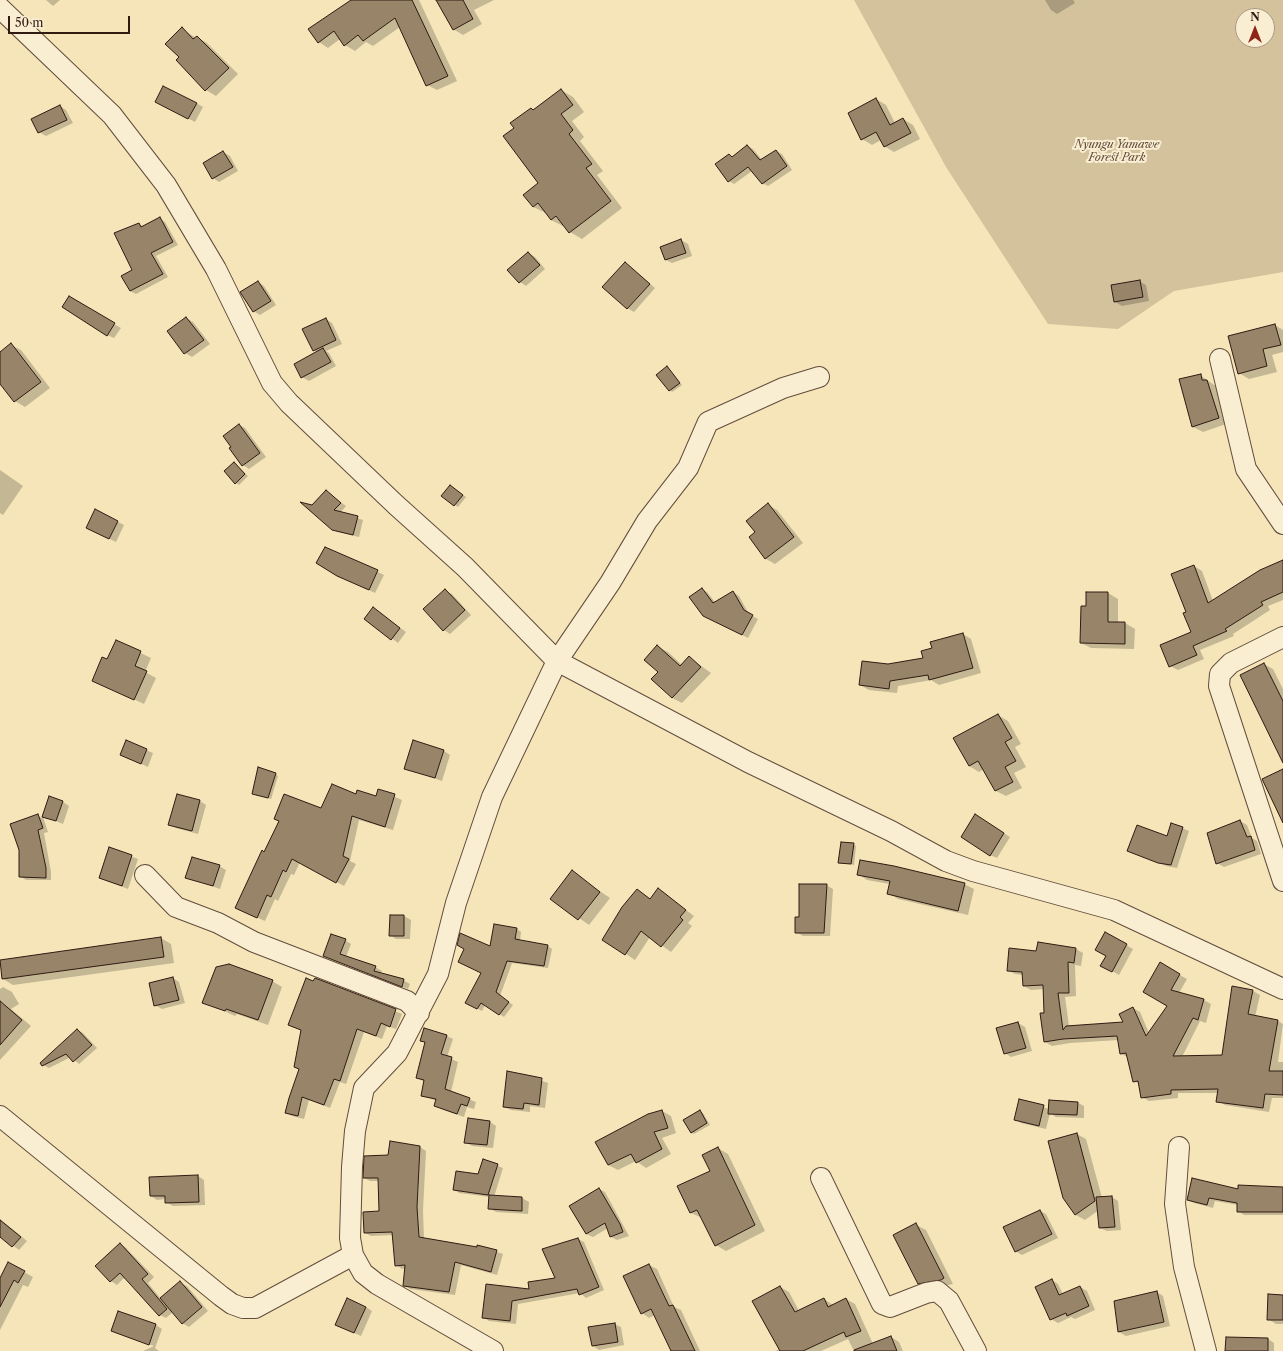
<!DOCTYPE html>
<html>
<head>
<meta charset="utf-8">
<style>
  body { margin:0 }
  #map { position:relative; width:1283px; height:1351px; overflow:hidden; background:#f6e5b9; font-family:"Libre Caslon Text",serif }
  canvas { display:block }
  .north { position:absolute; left:1235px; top:8px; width:40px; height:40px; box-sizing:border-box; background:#f9eed2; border:1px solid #a99985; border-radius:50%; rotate:0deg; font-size:11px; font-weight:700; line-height:16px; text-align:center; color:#301a12 }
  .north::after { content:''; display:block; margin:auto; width:14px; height:18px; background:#8f2418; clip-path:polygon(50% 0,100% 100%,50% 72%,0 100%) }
  .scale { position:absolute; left:8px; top:16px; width:122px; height:18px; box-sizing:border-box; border:2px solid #301a12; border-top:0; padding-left:5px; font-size:12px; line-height:14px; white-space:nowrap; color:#301a12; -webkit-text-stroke:3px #f9eed2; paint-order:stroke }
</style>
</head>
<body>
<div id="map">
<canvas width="1283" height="1351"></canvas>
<div class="north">N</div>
<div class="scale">50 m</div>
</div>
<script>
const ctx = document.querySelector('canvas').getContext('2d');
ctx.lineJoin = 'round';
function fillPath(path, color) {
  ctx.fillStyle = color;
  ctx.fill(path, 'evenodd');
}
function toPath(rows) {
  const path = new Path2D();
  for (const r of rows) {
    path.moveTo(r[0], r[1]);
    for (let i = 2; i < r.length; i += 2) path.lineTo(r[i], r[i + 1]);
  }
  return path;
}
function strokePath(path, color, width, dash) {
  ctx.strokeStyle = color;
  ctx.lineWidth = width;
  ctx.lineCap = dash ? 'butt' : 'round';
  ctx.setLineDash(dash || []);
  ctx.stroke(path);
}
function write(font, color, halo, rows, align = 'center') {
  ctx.font = font + ' "Libre Caslon Text",serif';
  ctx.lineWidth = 4;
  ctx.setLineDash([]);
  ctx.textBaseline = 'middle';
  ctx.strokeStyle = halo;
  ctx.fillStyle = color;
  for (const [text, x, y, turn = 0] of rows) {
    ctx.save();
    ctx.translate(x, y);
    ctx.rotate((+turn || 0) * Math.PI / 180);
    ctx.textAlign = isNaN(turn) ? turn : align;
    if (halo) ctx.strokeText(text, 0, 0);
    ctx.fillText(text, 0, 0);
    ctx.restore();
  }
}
fillPath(toPath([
  [854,0,1283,0,1283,272,1174,291,1118,329,1048,324,946,167],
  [1243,16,1267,16,1267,40,1243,40]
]), '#d4c29d');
fillPath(toPath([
  [46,0,60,0,53,6],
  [352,0,419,0,457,81,437,90,427,85,400,27,373,46,366,42,355,51,345,45,340,39,328,48,319,42],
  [437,0,494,0,474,10,482,24,463,35,453,29],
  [1045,0,1073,0,1075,3,1057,14,1051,10],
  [182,29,196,38,197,37,207,43,238,74,216,96,206,90,180,57],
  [561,90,573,97,584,112,572,121,584,137,580,141,603,171,597,175,622,208,582,239,570,232,565,225,563,226,551,220,546,213,533,207,539,183,515,129,533,110],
  [876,99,886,105,895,123,903,119,913,125,920,139,894,152,884,146,881,140,872,145,862,139],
  [196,103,203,107,195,122,162,105],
  [60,106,66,110,73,123,46,136,39,132,33,120],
  [748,146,753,149,762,160,776,151,782,154,792,170,768,186,762,183,752,171,734,184,729,181,729,155,733,157],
  [223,152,230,156,238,171,219,182,213,178],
  [160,219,165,222,178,245,156,256,168,277,136,294,130,291,139,224,144,227],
  [681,240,688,244,692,256,672,263,666,260],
  [528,253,535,257,545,269,526,286,520,282,509,270],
  [625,263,655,288,634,312,627,308],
  [1139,281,1146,285,1149,301,1122,306,1115,302,1113,286],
  [258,282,264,286,276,305,260,315,253,311],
  [69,298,121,328,114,338,107,335],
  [186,318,193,322,210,344,192,357,185,353,168,331],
  [326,319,332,323,342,344,326,351,329,353,336,366,309,381,302,377,317,352,314,350],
  [1275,325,1283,330,1283,352,1272,355,1277,372,1249,379,1239,373],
  [11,345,21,350,50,388,25,407,15,401,0,382,0,353],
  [667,368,682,385,672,392,670,390],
  [1200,375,1217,387,1229,423,1203,432,1193,427,1180,380],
  [239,425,245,428,266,457,249,469,243,465,232,447],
  [234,463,248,476,239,485,236,483],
  [0,470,23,486,3,515,0,513],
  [453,488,466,497,458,507,443,496],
  [326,491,346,506,340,513,363,520,359,537,338,532,332,529,313,506],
  [768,505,777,510,803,543,775,564,766,559,750,537,756,532],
  [96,511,124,525,116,542,93,531],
  [326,548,384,575,375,593,345,579],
  [1283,562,1283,600,1268,606,1270,610,1233,634,1234,636,1200,650,1204,659,1178,670,1170,666,1192,632,1187,613,1194,566,1202,571,1213,601],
  [702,589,707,592,715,602,733,592,739,596,749,614,758,619,748,638,710,618],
  [445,591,452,594,471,615,450,634,444,630],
  [1108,593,1118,599,1118,623,1125,623,1135,629,1134,649,1091,648,1081,643,1087,607],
  [373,608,406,632,398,643,365,618],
  [963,634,971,639,981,673,939,685,931,680,898,686,897,693,869,690,860,685,888,665,924,659,933,649],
  [116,641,151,658,145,672,156,678,144,704,93,680,108,661],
  [658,647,668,652,682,665,689,657,711,673,682,703,672,698,652,679,659,672],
  [1264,664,1273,669,1283,689,1283,743],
  [998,715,1008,721,1021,744,1015,747,1026,767,1014,773,1022,788,1006,796,996,791,984,769,979,772,969,766],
  [127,742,153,753,148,767,121,755],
  [444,751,450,755,442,781,405,768],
  [276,774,278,776,271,799,253,794],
  [379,790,402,800,393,830,359,820,350,861,356,864,344,886,300,862,294,875,291,874,278,901,275,899,265,921,244,912,265,853,322,809,356,795,377,797],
  [177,795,200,801,206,805,198,834,176,828,169,824],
  [63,802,69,806,63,824,43,816],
  [38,816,42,818,43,817,48,832,44,833,51,872,51,880,26,880,20,876],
  [982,819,1010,837,997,858,990,855],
  [1240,821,1247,825,1252,838,1257,841,1261,854,1224,867,1217,863],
  [1182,828,1189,831,1177,868,1166,866,1128,850,1167,837],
  [853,844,856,846,854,865,839,862],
  [110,848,138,859,128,889,100,878],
  [219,866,226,870,220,889,186,877],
  [572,872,610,898,589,925,552,899],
  [858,874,964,884,974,889,968,915,898,899,888,893,890,884,867,880],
  [826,885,833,889,830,936,803,936,796,932,800,918],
  [658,889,694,916,688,923,692,926,671,952,650,937,635,960,626,954,637,890,651,899],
  [391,916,404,916,411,920,410,939,396,939,390,935],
  [517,929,521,932,520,941,548,946,552,949,548,968,512,963,500,996,513,1005,504,1017,485,1005,482,1011,467,1003,483,973,491,948],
  [1105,933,1133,949,1119,975,1102,965,1107,956],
  [161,938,171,944,174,963,13,985,3,979],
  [345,940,351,944,346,957,375,967,382,971,380,974,403,980,410,984,408,989,324,956],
  [1076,949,1083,953,1081,966,1075,965,1076,996,1065,997,1069,1026,1125,1023,1133,1008,1140,1012,1149,1033,1169,1006,1160,964,1187,979,1179,993,1204,1000,1211,1004,1206,1023,1200,1021,1182,1057,1223,1056,1233,987,1253,991,1260,995,1255,1017,1278,1021,1283,1024,1278,1062,1283,1062,1283,1098,1272,1098,1269,1112,1225,1105,1218,1101,1219,1093,1178,1093,1178,1098,1149,1101,1142,1097,1140,1084,1134,1081,1128,1057,1121,1054,1119,1040,1070,1043,1052,1046,1045,1042,1041,1014,1045,1014,1045,989,1031,990,1024,986,1023,975,1015,974,1008,970,1037,952],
  [173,978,179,982,185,1003,162,1009,155,1005],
  [315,979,402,1014,396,1029,387,1026,382,1039,364,1032,346,1084,340,1082,330,1108,309,1100,304,1119,292,1116,286,1113,300,1070,295,1067,302,1031,289,1025],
  [272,981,282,987,268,1025,237,1014,235,1016,204,1002],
  [3,987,12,992,19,1004,11,1009,31,1026,0,1060,0,989],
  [1018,1023,1025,1027,1032,1051,1011,1057,1005,1053,997,1029],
  [78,1030,83,1033,97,1048,79,1064,71,1057,49,1068,43,1065],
  [447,1036,453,1039,447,1057,458,1062,451,1092,476,1102,474,1109,467,1107,464,1117,441,1109,435,1105,437,1101,422,1096,425,1082,417,1078,426,1043,421,1040],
  [508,1073,524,1074,548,1083,545,1108,530,1106,530,1112,511,1110,504,1107],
  [1020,1100,1049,1109,1078,1103,1084,1106,1084,1118,1056,1117,1050,1113,1046,1129,1021,1123,1015,1119],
  [662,1111,671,1116,676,1133,662,1138,671,1154,646,1168,636,1161,618,1170,608,1165],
  [700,1112,703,1113,710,1125,694,1134,691,1132],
  [490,1122,496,1126,493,1148,472,1146,465,1142],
  [1077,1134,1086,1139,1102,1198,1112,1197,1118,1201,1121,1230,1107,1231,1100,1228,1099,1210,1085,1220,1076,1215,1064,1197],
  [420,1147,426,1151,423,1211,424,1239,477,1249,478,1246,503,1254,497,1275,461,1265,455,1295,410,1289,404,1285,406,1268,402,1269,396,1265,393,1235,371,1236,365,1233,380,1212,379,1181,370,1181,364,1178,389,1156],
  [718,1148,728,1154,765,1231,726,1251,716,1245,702,1218,691,1213,711,1172],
  [483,1160,503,1168,494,1197,522,1198,529,1202,528,1214,496,1212,489,1208,490,1197,459,1193,455,1190,478,1175],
  [198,1176,204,1180,205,1205,173,1206,166,1202,166,1199,157,1200,151,1196],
  [1283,1188,1283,1215,1244,1215,1238,1211,1238,1205,1215,1201,1213,1208,1194,1203,1188,1200,1239,1190],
  [599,1189,605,1192,629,1236,617,1240,611,1237,608,1228,593,1237,586,1234],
  [1040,1211,1046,1214,1058,1238,1022,1255,1015,1251],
  [0,1219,27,1241,19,1250,0,1236],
  [916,1225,926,1230,953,1284,929,1289,919,1283],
  [578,1239,584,1242,604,1290,586,1298,580,1293,518,1304,516,1324,489,1321,483,1317,530,1290,557,1278],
  [120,1244,126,1248,154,1277,148,1283,161,1299,180,1283,187,1286,208,1311,189,1327,182,1323,173,1312,166,1318,160,1315,125,1277,117,1285,111,1281,97,1266],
  [649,1265,657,1269,674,1307,681,1310,700,1351,672,1351,655,1315,649,1318,642,1313],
  [24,1272,33,1277,28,1287,23,1285,0,1330,0,1281],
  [1052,1280,1058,1284,1063,1294,1080,1287,1087,1291,1095,1310,1075,1319,1071,1317,1058,1323,1051,1319],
  [780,1287,789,1292,799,1311,824,1299,833,1305,846,1299,855,1304,873,1344,891,1337,899,1342,903,1351,854,1351,848,1339,821,1351,775,1351,780,1349],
  [1157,1292,1163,1296,1170,1326,1126,1336,1119,1332,1115,1302],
  [1283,1296,1283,1324,1276,1324,1268,1319],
  [366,1307,372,1311,361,1336,336,1325],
  [614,1324,621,1327,624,1345,599,1350,593,1346],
  [156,1325,162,1329,155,1348,159,1351,143,1351,154,1346,112,1331],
  [1268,1339,1274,1343,1274,1351,1226,1351]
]), '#0003');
const building = toPath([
  [351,0,412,0,448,76,426,86,395,18,363,41,358,35,344,46,334,31,318,43,308,29,351,0],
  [436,0,463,0,473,19,453,30,436,0],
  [182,27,193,39,197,36,229,68,205,91,176,60,179,57,165,44,182,27],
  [163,86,197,103,188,119,155,102,163,86],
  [561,89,573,105,561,114,573,130,569,134,592,164,586,168,611,201,569,233,556,216,551,220,538,203,533,207,523,195,538,183,503,136,514,128,510,123,531,108,533,110,561,89],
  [876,98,890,125,903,118,911,133,884,147,876,132,861,140,848,113,876,98],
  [60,105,67,120,38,133,31,119,60,105],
  [747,145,760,160,776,150,787,166,762,184,748,167,728,182,715,164,729,154,732,157,747,145],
  [223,151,233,167,212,179,203,163,223,151],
  [160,217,173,242,151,253,163,274,130,291,121,276,132,270,114,233,139,223,141,227,160,217],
  [681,239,686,253,665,260,660,247,681,239],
  [528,252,540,265,519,283,507,270,528,252],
  [625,262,650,284,627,309,602,287,625,262],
  [1140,280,1143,297,1114,302,1111,285,1140,280],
  [258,281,271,301,253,312,240,292,258,281],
  [69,296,115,323,107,336,62,307,69,296],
  [186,317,204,340,184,354,167,331,186,317],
  [326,318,336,340,313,351,302,329,326,318],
  [1275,324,1281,345,1263,349,1267,366,1238,374,1228,336,1275,324],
  [11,343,41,382,14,402,0,384,0,352,11,343],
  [323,348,331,362,301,378,294,364,323,348],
  [667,366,680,383,669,391,656,375,667,366],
  [1201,374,1202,380,1207,380,1219,418,1192,427,1179,379,1201,374],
  [239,424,260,453,242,466,229,448,231,447,223,436,239,424],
  [234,462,245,474,235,484,224,471,234,462],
  [450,485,463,495,454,506,441,496,450,485],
  [326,490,341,503,334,510,358,516,353,535,332,530,300,502,312,505,326,490],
  [768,503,794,537,765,559,749,537,755,532,746,521,768,503],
  [95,509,118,521,109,539,86,528,95,509],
  [325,547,378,570,369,590,337,576,316,563,325,547],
  [1283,560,1283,592,1261,602,1263,605,1225,629,1227,631,1193,646,1197,655,1169,667,1160,645,1191,632,1183,613,1186,612,1171,574,1194,565,1208,603,1260,570,1283,560],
  [702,588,713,603,733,591,744,610,753,615,742,635,703,616,689,597,702,588],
  [445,589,465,610,443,631,423,609,445,589],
  [1086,592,1108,592,1108,622,1125,622,1125,644,1080,643,1081,606,1086,606,1086,592],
  [373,607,400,628,391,640,364,619,373,607],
  [963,633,973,668,929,680,928,675,890,681,889,689,859,685,862,661,888,664,923,658,921,651,932,648,930,642,963,633],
  [116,640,141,651,135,666,147,671,134,700,92,681,102,657,107,659,116,640],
  [657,645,680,666,689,656,701,667,672,698,651,679,658,672,644,660,657,645],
  [1264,663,1283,701,1283,763,1240,675,1264,663],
  [998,714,1012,738,1005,742,1016,761,1005,767,1013,782,995,791,978,761,969,766,953,738,998,714],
  [126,740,147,749,141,764,120,755,126,740],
  [413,740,444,750,435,778,404,769,413,740],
  [258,767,276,773,268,798,252,794,258,767],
  [1283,769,1283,823,1262,779,1283,769],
  [332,784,356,794,357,790,376,796,378,789,395,794,385,827,352,816,343,856,349,859,336,883,292,859,286,872,283,870,271,897,267,895,257,918,235,908,262,850,264,852,279,821,274,819,284,794,321,808,332,784],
  [177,794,200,800,192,831,168,825,177,794],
  [49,796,63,801,56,821,42,817,49,796],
  [38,814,43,828,38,830,46,868,46,878,19,877,19,850,10,824,38,814],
  [975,814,1004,833,990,856,961,837,975,814],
  [1240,820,1247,837,1251,836,1255,850,1216,864,1207,833,1240,820],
  [1171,823,1183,827,1171,865,1158,863,1127,851,1137,825,1167,836,1171,823],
  [841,842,854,843,851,864,838,863,841,842],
  [109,847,132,855,122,886,99,878,109,847],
  [192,857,220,865,213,886,185,878,192,857],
  [860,860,894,866,965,883,958,911,887,894,890,881,857,875,860,860],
  [572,870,600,892,578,920,550,899,572,870],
  [799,884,827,884,824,933,795,933,795,917,799,917,799,884],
  [658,888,686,910,680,917,683,920,661,947,641,931,625,955,602,940,622,907,637,889,650,899,658,888],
  [390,915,404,915,404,936,389,936,390,915],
  [494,924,517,928,515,939,548,945,544,966,507,961,496,992,509,1002,499,1015,481,1003,477,1009,465,1003,481,973,458,962,464,949,457,945,460,933,490,946,494,924],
  [1105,932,1127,944,1112,972,1100,966,1106,956,1095,950,1105,932],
  [331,934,346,939,340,954,376,966,374,971,404,979,402,987,323,956,331,934],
  [161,937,164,957,2,979,0,960,161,937],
  [1038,942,1076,948,1074,963,1068,962,1069,993,1058,993,1063,1030,1066,1026,1123,1022,1119,1014,1133,1007,1146,1036,1167,1006,1143,992,1160,962,1180,974,1171,990,1204,999,1198,1020,1193,1018,1173,1056,1222,1055,1232,986,1253,990,1248,1014,1278,1020,1269,1071,1283,1071,1283,1095,1265,1094,1263,1108,1216,1102,1218,1089,1171,1090,1171,1094,1141,1098,1138,1081,1133,1082,1126,1053,1120,1054,1117,1036,1063,1039,1044,1042,1040,1013,1044,1013,1043,985,1023,986,1022,972,1007,971,1009,948,1036,951,1038,942],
  [229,964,273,980,258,1020,226,1009,225,1011,202,1003,216,967,229,964],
  [173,977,179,1000,154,1006,149,983,173,977],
  [306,978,313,981,315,978,396,1009,390,1027,381,1023,376,1036,357,1029,340,1081,334,1079,324,1105,302,1097,298,1116,285,1113,289,1098,299,1069,294,1067,301,1030,288,1025,306,978],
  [0,1001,22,1020,0,1045,0,1001],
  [1018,1022,1026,1048,1004,1054,996,1028,1018,1022],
  [424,1028,447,1035,441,1054,452,1057,445,1089,470,1098,467,1106,461,1104,457,1114,434,1106,436,1099,421,1096,424,1080,416,1078,425,1042,420,1041,424,1028],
  [77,1029,92,1045,73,1062,66,1054,42,1066,40,1063,77,1029],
  [507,1071,542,1078,539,1105,524,1103,523,1109,503,1107,507,1071],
  [1019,1099,1044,1105,1039,1126,1014,1120,1019,1099],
  [1049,1100,1078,1102,1077,1115,1048,1114,1049,1100],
  [662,1110,668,1128,654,1132,662,1149,636,1163,631,1154,608,1165,595,1142,648,1114,662,1110],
  [700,1110,707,1123,691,1133,683,1120,700,1110],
  [468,1118,490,1121,487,1145,464,1143,468,1118],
  [1077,1133,1095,1201,1075,1215,1063,1198,1048,1141,1077,1133],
  [390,1141,420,1146,417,1207,419,1237,477,1247,477,1245,497,1250,491,1272,455,1262,449,1292,403,1286,405,1265,395,1266,392,1232,364,1233,363,1212,379,1211,378,1178,363,1178,364,1156,388,1155,390,1141],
  [718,1147,755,1225,715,1246,697,1210,690,1213,677,1186,710,1171,702,1155,718,1147],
  [483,1159,498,1164,488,1195,453,1190,456,1171,478,1174,483,1159],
  [198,1175,199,1202,165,1203,165,1196,150,1196,149,1177,198,1175],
  [1192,1178,1238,1189,1238,1185,1283,1187,1283,1212,1237,1212,1237,1203,1209,1198,1207,1205,1187,1200,1192,1178],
  [599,1188,620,1224,623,1232,610,1237,605,1223,586,1234,569,1206,599,1188],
  [489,1195,522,1197,522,1211,488,1209,489,1195],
  [1112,1196,1115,1227,1099,1228,1096,1197,1112,1196],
  [1040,1210,1052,1234,1015,1252,1003,1227,1040,1210],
  [0,1220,21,1237,12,1247,0,1237,0,1220],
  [916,1223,944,1278,941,1280,918,1284,893,1235,916,1223],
  [578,1238,599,1287,579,1295,577,1289,512,1301,510,1321,482,1318,486,1284,529,1289,528,1282,555,1278,542,1249,578,1238],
  [120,1243,148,1274,142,1279,167,1309,159,1316,120,1273,110,1282,95,1266,120,1243],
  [8,1262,25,1271,18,1283,14,1280,0,1307,0,1278,8,1262],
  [649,1264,669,1306,673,1305,695,1351,671,1351,651,1309,641,1314,623,1276,649,1264],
  [1052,1279,1059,1295,1080,1286,1089,1306,1067,1316,1066,1313,1050,1320,1035,1287,1052,1279],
  [180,1281,202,1307,182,1324,160,1298,180,1281],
  [780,1286,795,1312,824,1298,828,1307,846,1298,861,1331,846,1337,844,1332,803,1351,780,1351,752,1301,780,1286],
  [1157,1291,1164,1322,1118,1332,1114,1301,1157,1291],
  [1268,1294,1283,1295,1283,1320,1267,1320,1268,1294],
  [347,1298,366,1307,354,1333,335,1325,347,1298],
  [118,1311,156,1324,149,1345,111,1331,118,1311],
  [615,1323,618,1342,592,1346,588,1327,615,1323],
  [891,1336,897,1351,854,1351,854,1350,891,1336],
  [1226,1337,1268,1338,1268,1351,1225,1351,1226,1337]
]);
fillPath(building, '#978469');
strokePath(building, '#301a12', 1);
const street = toPath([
  [0,8,112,115,166,185,216,269,272,383,289,403,396,505,465,567,557,661,748,762,891,831,946,861,973,871,1114,910,1283,989],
  [1220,359,1246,469,1283,524],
  [1283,637,1231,663,1220,674,1219,686,1283,881],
  [145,875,176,907,218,923,254,942,407,1001,419,1013],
  [0,1116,221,1296,232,1304,243,1308,255,1308,353,1255],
  [1179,1147,1175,1204,1184,1267,1206,1351],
  [821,1178,882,1304,890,1307,926,1293,937,1291,949,1301,976,1351],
  [493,1351,377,1284,363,1273,353,1255,350,1238,352,1167,355,1131,364,1088,397,1053,438,974,456,903,492,797,557,661,610,583,647,521,688,468,708,422,783,388,819,377]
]);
strokePath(street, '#624d3c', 22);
strokePath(street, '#f9eed2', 20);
write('italic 11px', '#614c3c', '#f9eed2', [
  ["Nyungu Yamawe",1117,145],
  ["Forest Park",1117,158]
]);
</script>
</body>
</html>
